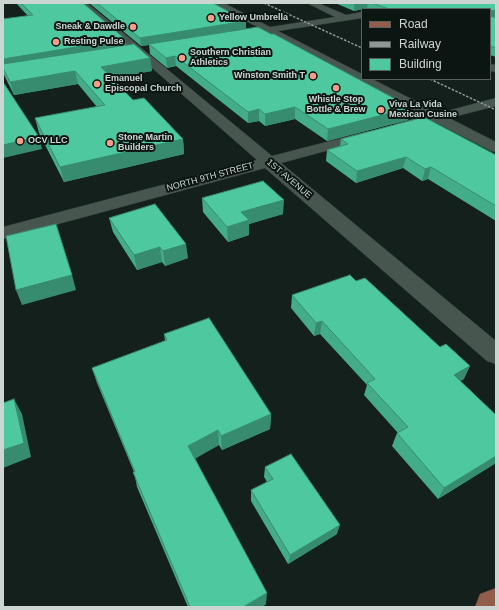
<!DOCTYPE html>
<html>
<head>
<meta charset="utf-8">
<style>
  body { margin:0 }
  #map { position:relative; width:499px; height:610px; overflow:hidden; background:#13201b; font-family:Arial,sans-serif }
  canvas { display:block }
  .frame { position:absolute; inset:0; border:4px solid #cdd5d1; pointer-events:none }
  .legend { position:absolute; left:361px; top:8px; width:130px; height:72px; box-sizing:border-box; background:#0b1612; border:1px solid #59625e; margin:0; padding:5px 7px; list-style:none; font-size:12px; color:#cdd5d1 }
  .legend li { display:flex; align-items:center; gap:8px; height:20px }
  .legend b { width:20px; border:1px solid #59625e }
</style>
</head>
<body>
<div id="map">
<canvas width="499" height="610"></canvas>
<div class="frame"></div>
<ul class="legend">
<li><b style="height:5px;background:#935c4b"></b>Road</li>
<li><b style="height:5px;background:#8e9894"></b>Railway</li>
<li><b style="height:11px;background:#4ec89e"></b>Building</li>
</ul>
</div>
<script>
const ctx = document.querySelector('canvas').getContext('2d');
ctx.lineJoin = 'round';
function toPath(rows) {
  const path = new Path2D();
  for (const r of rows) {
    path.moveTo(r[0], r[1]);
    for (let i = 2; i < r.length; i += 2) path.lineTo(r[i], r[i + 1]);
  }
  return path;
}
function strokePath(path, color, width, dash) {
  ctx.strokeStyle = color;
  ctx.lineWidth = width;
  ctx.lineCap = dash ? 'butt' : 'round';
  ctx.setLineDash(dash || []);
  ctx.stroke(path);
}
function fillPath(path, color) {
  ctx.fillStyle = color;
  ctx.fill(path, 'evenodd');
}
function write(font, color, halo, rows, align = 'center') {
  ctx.font = font + ' Arial,sans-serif';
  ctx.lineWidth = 4;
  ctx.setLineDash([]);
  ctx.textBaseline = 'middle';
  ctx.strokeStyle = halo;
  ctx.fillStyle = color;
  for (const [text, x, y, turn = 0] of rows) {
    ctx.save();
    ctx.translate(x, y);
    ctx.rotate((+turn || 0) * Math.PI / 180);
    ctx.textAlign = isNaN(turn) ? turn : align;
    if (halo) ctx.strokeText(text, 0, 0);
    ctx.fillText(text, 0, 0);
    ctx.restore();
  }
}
const street = toPath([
  [78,3,87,3,272,156,369,131,374,132,376,135,374,138,281,163,496,341,496,364,487,361,265,168,3,239,3,227,257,160,78,3],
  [213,3,224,3,270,27,335,17,307,3,318,3,346,15,362,12,362,18,278,31,362,74,362,79,372,79,439,113,496,98,496,106,449,118,496,142,496,152,491,151,435,122,400,131,395,130,393,127,395,124,425,116,267,33,235,38,231,37,230,35,231,33,259,28,213,3],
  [490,64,496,65,496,72,490,71,490,64]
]);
const primary = toPath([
  [496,588,496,607,475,607,480,594,496,588]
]);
strokePath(street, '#333a37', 1);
strokePath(primary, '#333a37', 1);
fillPath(street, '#485650');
fillPath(primary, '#935c4b');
strokePath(toPath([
  [264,3,362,48],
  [430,79,496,110]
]), '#8e9894', 1.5, [2.5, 1.5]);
fillPath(toPath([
  [16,3,83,3,125,39,126,46,150,58,152,71,112,78,133,100,183,139,184,154,64,182,39,133,35,118,97,107,78,84,14,95,5,77,3,72,3,19,28,16],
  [89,3,213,3,246,21,246,29,403,103,403,104,410,108,408,120,327,141,295,119,265,126,259,121,248,123,176,66,167,68,150,54,149,45,141,46],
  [335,3,496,3,496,17,495,17,496,18,496,57,490,55,490,9,367,8,354,11],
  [341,139,496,155,496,221,428,179,422,181,403,168,356,183,326,161,327,150,340,146],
  [202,198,283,214,249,224,249,235,228,242,203,212],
  [109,218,188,258,165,266,162,262,137,270,113,232],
  [356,281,464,379,460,381,496,415,496,463,438,499,392,446,397,433,398,433,364,395,367,385,320,334,314,336,291,308,292,295],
  [164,334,271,414,270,429,222,450,219,445,195,458,266,604,262,607,188,607,137,487,134,472,97,383,92,368,165,341],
  [265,467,337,534,288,564,251,501,251,490,267,482,264,477]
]), '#43ac88');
fillPath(toPath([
  [358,3,368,3,367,8,354,11,354,4],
  [496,10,496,17,490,18,490,11],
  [246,21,246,30,149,44,149,45,141,46,140,38],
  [125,39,127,48,3,68,3,59],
  [175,56,176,66,167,68,166,58],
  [150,58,152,71,103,80,101,67],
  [75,71,78,84,14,95,10,82],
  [401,103,403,103,402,111,410,108,408,120,327,141,328,129],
  [295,107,295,119,265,126,265,114],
  [259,109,259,121,248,123,248,112],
  [39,137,42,149,3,158,3,145],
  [183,139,184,154,64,182,60,167],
  [406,157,403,168,356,183,357,171],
  [431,167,428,179,422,181,425,169],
  [284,200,283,214,249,224,249,235,228,242,227,227,241,212],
  [186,244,188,258,165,266,163,251],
  [160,247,162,262,137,270,134,255],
  [72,275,76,290,22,305,16,290],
  [322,321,320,334,314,336,316,323],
  [470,366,464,379,448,387,454,375],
  [14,399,22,414,31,457,3,468,3,450],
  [271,414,270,429,222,450,221,436],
  [218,430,219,445,191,461,188,446],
  [496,456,496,463,438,499,444,488],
  [340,525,337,534,288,564,290,555],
  [267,593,266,604,262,607,243,607]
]), '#378c6f');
const building = toPath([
  [21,3,83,3,125,39,3,59,3,19,33,15,21,3],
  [97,3,213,3,246,21,140,38,97,3],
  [372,3,496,3,496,10,490,11,490,9,389,9,372,3],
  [490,16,496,18,496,48,490,46,490,16],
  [258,27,271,34,274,34,403,103,401,103,410,108,328,129,295,107,265,114,259,109,248,112,175,56,166,58,149,44,258,27],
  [134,44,150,58,101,67,133,100,144,98,183,139,60,167,35,118,105,105,75,71,10,82,3,68,3,64,134,44],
  [3,82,39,137,3,145,3,82],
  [424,117,496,155,496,206,431,167,425,169,406,157,357,171,327,150,348,144,341,139,424,117],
  [263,181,284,200,241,212,249,220,227,227,202,198,263,181],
  [155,204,186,244,163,251,160,247,134,255,109,218,155,204],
  [56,224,72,275,16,290,6,236,56,224],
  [350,275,356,281,365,278,440,347,446,344,470,366,454,375,496,415,496,456,444,488,397,433,408,427,367,383,375,379,322,321,316,323,292,295,350,275],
  [209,318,271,414,221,436,218,430,188,446,267,593,243,607,190,607,133,472,135,472,92,368,167,340,164,334,209,318],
  [14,399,24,443,3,450,3,403,14,399],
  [291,454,340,525,290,555,251,490,273,479,265,467,291,454]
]);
fillPath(building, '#4ec89e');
strokePath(building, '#378c6f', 1);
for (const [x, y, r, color] of [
  [211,18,4,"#f49e89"],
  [133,27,4,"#f49e89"],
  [56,42,4,"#f49e89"],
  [182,58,4,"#f49e89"],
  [313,76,4,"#f49e89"],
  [97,84,4,"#f49e89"],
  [336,88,4,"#f49e89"],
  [381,110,4,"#f49e89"],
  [20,141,4,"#f49e89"],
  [110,143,4,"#f49e89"]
]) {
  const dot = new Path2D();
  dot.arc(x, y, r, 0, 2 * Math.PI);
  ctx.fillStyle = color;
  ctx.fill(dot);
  strokePath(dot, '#0b1612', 1.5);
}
write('bold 9px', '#cdd5d1', '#0b1612', [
  ["Yellow Umbrella",219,18],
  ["Sneak & Dawdle",125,27,"right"],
  ["Resting Pulse",64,42],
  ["Southern Christian",190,53],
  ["Athletics",190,63],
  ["Winston Smith T",305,76,"right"],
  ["Emanuel",105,79],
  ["Episcopal Church",105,89],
  ["Whistle Stop",336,100,"center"],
  ["Bottle & Brew",336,110,"center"],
  ["Viva La Vida",389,105],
  ["Mexican Cusine",389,115],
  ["Stone Martin",118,138],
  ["Builders",118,148],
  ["OCV LLC",28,141]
], 'left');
write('9px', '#cdd5d1', '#0b1612', [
  ["NORTH 9TH STREET",210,177,-15],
  ["1ST AVENUE",289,179,40]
]);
</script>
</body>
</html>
